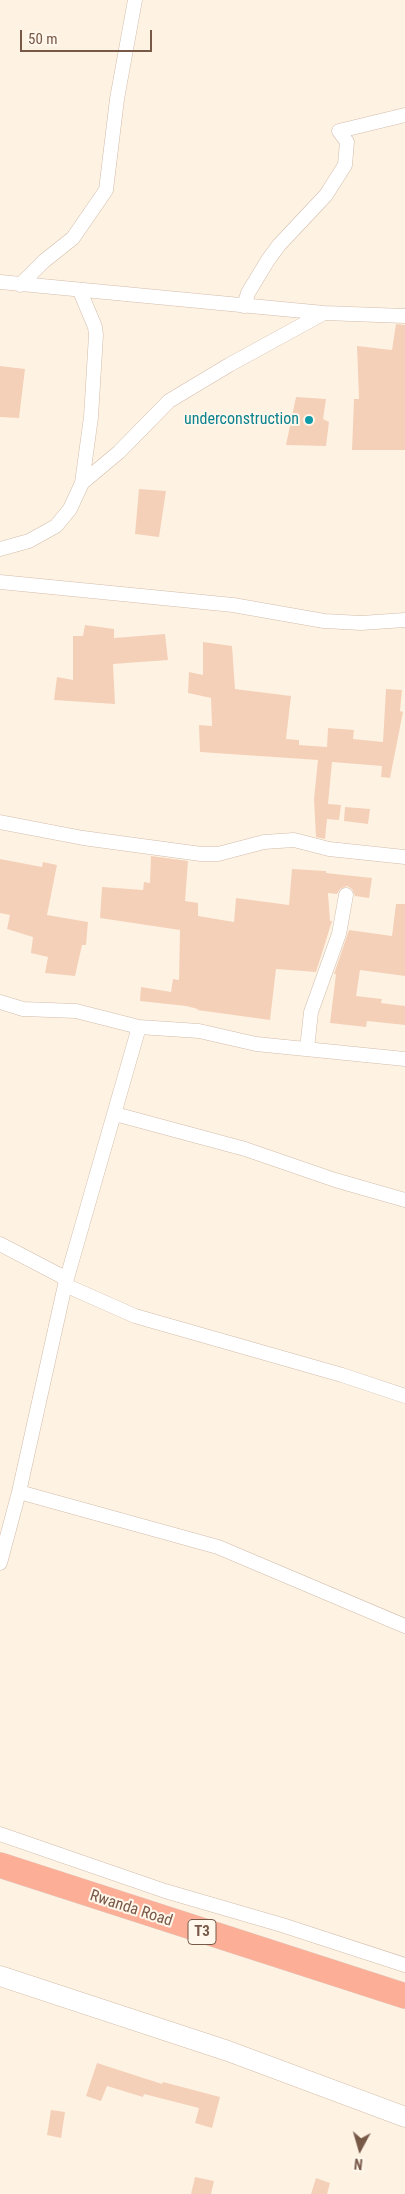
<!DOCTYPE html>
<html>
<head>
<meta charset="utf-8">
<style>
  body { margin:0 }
  #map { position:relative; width:405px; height:2194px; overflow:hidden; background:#fef3e3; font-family:"Roboto Condensed",sans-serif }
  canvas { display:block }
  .north { position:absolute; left:335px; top:2124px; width:50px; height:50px; -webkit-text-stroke:4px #fff7eb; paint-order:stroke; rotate:186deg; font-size:14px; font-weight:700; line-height:20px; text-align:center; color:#785847 }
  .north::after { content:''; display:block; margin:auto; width:18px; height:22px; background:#785847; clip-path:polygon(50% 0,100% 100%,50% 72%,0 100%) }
  .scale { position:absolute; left:20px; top:30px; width:132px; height:22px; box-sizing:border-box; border:2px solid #785847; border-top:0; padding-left:6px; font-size:15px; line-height:18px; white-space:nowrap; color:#785847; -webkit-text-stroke:4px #fff7eb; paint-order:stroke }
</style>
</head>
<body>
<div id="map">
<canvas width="405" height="2194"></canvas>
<div class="north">N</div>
<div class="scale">50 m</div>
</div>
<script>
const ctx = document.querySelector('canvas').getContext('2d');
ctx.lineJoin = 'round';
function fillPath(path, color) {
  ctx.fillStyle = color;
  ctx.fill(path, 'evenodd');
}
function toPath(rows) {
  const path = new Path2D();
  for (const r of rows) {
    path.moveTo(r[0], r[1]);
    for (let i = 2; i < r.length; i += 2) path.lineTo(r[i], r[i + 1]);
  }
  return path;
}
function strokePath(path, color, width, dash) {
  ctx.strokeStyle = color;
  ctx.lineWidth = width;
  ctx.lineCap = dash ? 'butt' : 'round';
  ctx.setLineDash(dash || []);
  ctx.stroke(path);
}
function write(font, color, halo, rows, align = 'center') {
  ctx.font = font + ' "Roboto Condensed",sans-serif';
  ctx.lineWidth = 4;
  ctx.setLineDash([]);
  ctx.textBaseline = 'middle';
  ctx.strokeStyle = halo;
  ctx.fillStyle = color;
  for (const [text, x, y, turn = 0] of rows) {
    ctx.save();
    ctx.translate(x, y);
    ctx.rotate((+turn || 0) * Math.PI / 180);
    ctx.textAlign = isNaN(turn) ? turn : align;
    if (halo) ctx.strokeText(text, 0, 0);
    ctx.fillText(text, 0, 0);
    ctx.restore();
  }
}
fillPath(toPath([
  [396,324,405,325,405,450,352,450,354,399,359,399,357,346,392,350],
  [0,366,25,369,19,418,0,417],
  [296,397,326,399,323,419,329,422,326,446,286,445],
  [139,489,166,491,159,537,135,534],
  [85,625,114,629,114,638,165,634,168,660,113,664,115,704,54,700,57,677,73,680,73,636,83,636],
  [203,642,232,646,235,689,291,696,286,739,299,740,299,745,327,747,328,728,354,730,353,739,383,742,386,689,402,690,400,711,403,712,390,778,381,777,382,766,332,762,328,804,341,805,339,820,327,819,325,839,316,837,314,799,318,760,200,752,199,725,212,726,211,698,188,693,189,672,203,675],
  [345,807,370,809,368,824,344,821],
  [151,856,188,861,185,901,198,903,198,916,234,922,236,898,289,905,292,869,326,871,326,873,372,878,369,898,355,896,352,889,347,886,340,889,337,894,328,893,330,921,332,921,316,972,276,969,270,1020,197,1010,198,1009,186,1006,140,1001,141,987,171,992,173,979,179,980,180,930,100,918,102,887,143,890,144,882,150,883],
  [0,859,42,867,43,862,57,865,47,915,88,922,86,945,82,945,75,976,45,973,48,957,31,953,33,937,7,929,10,915,0,913],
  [396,904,405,904,405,976,360,970,356,996,382,999,381,1003,405,1006,405,1025,367,1021,366,1027,330,1023,336,974,334,974,349,930,392,936],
  [97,2063,162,2084,163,2082,220,2097,212,2128,195,2123,199,2108,144,2094,143,2097,107,2086,101,2101,86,2096],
  [51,2110,65,2112,61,2138,47,2135],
  [195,2177,214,2181,211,2194,191,2194],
  [316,2178,330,2183,327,2194,311,2194]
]), '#f5d0b9');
const street = toPath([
  [0,282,324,313,405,316],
  [20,285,44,261,73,238,106,190,117,99,135,0],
  [80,291,95,327,96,335,91,417,82,483],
  [244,306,248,293,268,260,279,245,326,195,345,165,347,142,339,131,405,115],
  [0,549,29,541,56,526,70,509,82,483,119,452,169,401,229,365,324,313],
  [0,582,233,605,324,621,361,623,405,620],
  [0,822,83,838,201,854,218,854,264,842,294,840,329,849,405,857],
  [0,1002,23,1009,76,1011,139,1027,199,1031,256,1044,405,1059],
  [307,1049,311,1012,339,934,346,895],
  [115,1114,245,1149,335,1180,405,1200],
  [0,1244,67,1279],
  [65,1285,135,1316,342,1375,405,1396],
  [19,1492,218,1547,405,1626],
  [0,1563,19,1492,65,1285,139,1027],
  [0,1834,165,1891,282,1925,405,1965]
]);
const secondary = toPath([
  [0,1976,228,2051,405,2117]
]);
const highway = toPath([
  [0,1865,405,1996]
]);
strokePath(street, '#d2bcab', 15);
strokePath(secondary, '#d5bca8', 21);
strokePath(highway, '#dcd4cf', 26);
strokePath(street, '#fff', 14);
strokePath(secondary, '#fff', 20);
strokePath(highway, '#fcaf96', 25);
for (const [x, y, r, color] of [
  [309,420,5,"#0f9aa8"]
]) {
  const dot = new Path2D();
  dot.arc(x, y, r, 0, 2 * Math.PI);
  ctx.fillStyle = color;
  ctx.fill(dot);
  strokePath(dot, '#fff7eb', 2);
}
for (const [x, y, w] of [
  [202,1932,28]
]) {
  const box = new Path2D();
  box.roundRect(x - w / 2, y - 12.5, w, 25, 4);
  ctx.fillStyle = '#fff7eb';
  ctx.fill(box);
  strokePath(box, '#785847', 1);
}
write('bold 15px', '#785847', null, [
  ["T3",202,1932]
]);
write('16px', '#0d838f', '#fff7eb', [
  ["underconstruction",299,420]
], 'right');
write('16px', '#785847', '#fff7eb', [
  ["Rwanda Road",131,1909,18]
]);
</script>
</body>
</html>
